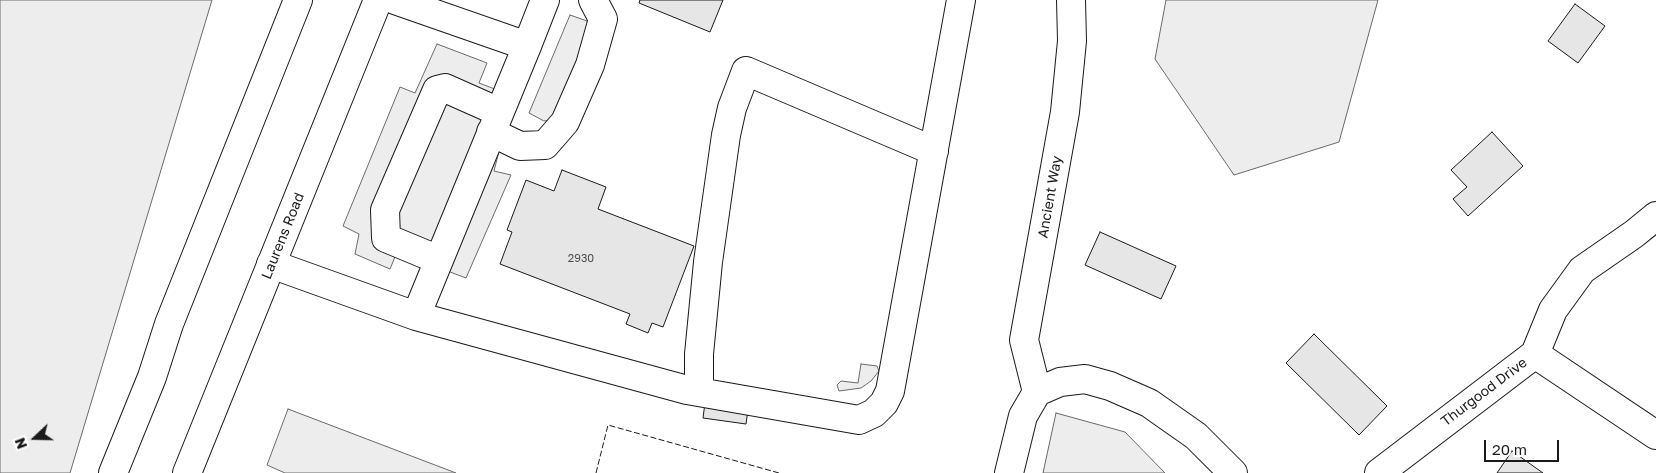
<!DOCTYPE html>
<html>
<head>
<meta charset="utf-8">
<style>
  body { margin:0 }
  #map { position:relative; width:1656px; height:473px; overflow:hidden; background:#fff; font-family:"Golos Text",sans-serif }
  canvas { display:block }
  .north { position:absolute; left:10px; top:413px; width:50px; height:50px; -webkit-text-stroke:4px #fff; paint-order:stroke; rotate:249deg; font-size:14px; font-weight:700; line-height:20px; text-align:center; color:#1a1a1a }
  .north::after { content:''; display:block; margin:auto; width:18px; height:22px; background:#1a1a1a; clip-path:polygon(50% 0,100% 100%,50% 72%,0 100%) }
  .scale { position:absolute; left:1484px; top:440px; width:75px; height:22px; box-sizing:border-box; border:2px solid #1a1a1a; border-top:0; padding-left:6px; font-size:15px; line-height:18px; white-space:nowrap; color:#1a1a1a; -webkit-text-stroke:4px #fff; paint-order:stroke }
</style>
</head>
<body>
<div id="map">
<canvas width="1656" height="473"></canvas>
<div class="north">N</div>
<div class="scale">20 m</div>
</div>
<script>
const ctx = document.querySelector('canvas').getContext('2d');
ctx.lineJoin = 'round';
function fillPath(path, color) {
  ctx.fillStyle = color;
  ctx.fill(path, 'evenodd');
}
function toPath(rows) {
  const path = new Path2D();
  for (const r of rows) {
    path.moveTo(r[0], r[1]);
    for (let i = 2; i < r.length; i += 2) path.lineTo(r[i], r[i + 1]);
  }
  return path;
}
function strokePath(path, color, width, dash) {
  ctx.strokeStyle = color;
  ctx.lineWidth = width;
  ctx.lineCap = dash ? 'butt' : 'round';
  ctx.setLineDash(dash || []);
  ctx.stroke(path);
}
function write(font, color, halo, rows, align = 'center') {
  ctx.font = font + ' "Golos Text",sans-serif';
  ctx.lineWidth = 4;
  ctx.setLineDash([]);
  ctx.textBaseline = 'middle';
  ctx.strokeStyle = halo;
  ctx.fillStyle = color;
  for (const [text, x, y, turn = 0] of rows) {
    ctx.save();
    ctx.translate(x, y);
    ctx.rotate((+turn || 0) * Math.PI / 180);
    ctx.textAlign = isNaN(turn) ? turn : align;
    if (halo) ctx.strokeText(text, 0, 0);
    ctx.fillText(text, 0, 0);
    ctx.restore();
  }
}
const built = toPath([
  [0,0,212,0,70,473,0,473,0,0],
  [1166,0,1378,0,1339,142,1234,175,1155,59,1166,0],
  [570,15,587,21,590,32,551,120,544,121,529,113,570,15],
  [437,44,487,63,479,83,513,96,494,171,511,175,466,278,397,252,390,269,355,254,359,234,343,226,400,87,415,93,437,44],
  [861,364,877,366,879,371,871,381,861,388,839,391,837,385,841,381,858,383,861,364],
  [288,409,456,473,285,473,267,465,288,409],
  [1056,413,1125,432,1165,473,1043,473,1056,413]
]);
fillPath(built, '#ededed');
strokePath(built, '#6a6a6a', 1);
const building = toPath([
  [640,0,723,0,710,32,639,3,640,0],
  [1575,4,1605,26,1578,63,1548,41,1575,4],
  [1492,132,1523,166,1468,216,1453,199,1467,187,1451,170,1492,132],
  [562,170,606,187,598,209,694,246,663,327,652,323,648,333,626,324,630,314,500,264,512,232,507,230,526,180,554,191,562,170],
  [1100,232,1176,266,1161,299,1085,265,1100,232],
  [1314,334,1387,406,1359,435,1286,363,1314,334],
  [706,395,749,402,746,424,703,418,706,395],
  [1512,451,1543,473,1497,473,1512,451]
]);
fillPath(building, '#e6e6e6');
strokePath(building, '#1a1a1a', 1);
const minor = toPath([
  [395,0,527,46,545,0],
  [491,132,520,146,545,145,565,122,590,65,603,19,593,0],
  [439,260,386,238,385,210,437,90,445,88,499,112],
  [271,264,416,316,687,390,859,420,874,413,884,403,890,391,961,0],
  [416,316,527,46],
  [1535,354,1656,435],
  [699,392,699,354,708,262,726,135,732,108,746,71,934,151],
  [1037,392,1024,340,1065,112,1072,41,1071,0],
  [1009,473,1023,416,1037,392,1060,382,1085,379,1110,386,1149,403,1196,436,1233,473],
  [1379,473,1535,354,1553,310,1582,270,1634,234,1656,216]
]);
const major = toPath([
  [113,473,152,377,169,324,298,0],
  [187,473,378,0]
]);
strokePath(minor, '#1a1a1a', 30);
strokePath(major, '#1a1a1a', 30);
strokePath(minor, '#fff', 28);
strokePath(major, '#fff', 28);
strokePath(toPath([
  [596,473,608,425,779,473]
]), '#1a1a1a', 1, [6, 2.5]);
write('11px', '#4d4d4d', null, [
  ["2930",581,259]
]);
write('14px', '#1a1a1a', '#fff', [
  ["Ancient Way",1050,197,-80],
  ["Laurens Road",283,236,-68],
  ["Thurgood Drive",1484,392,-37]
]);
</script>
</body>
</html>
